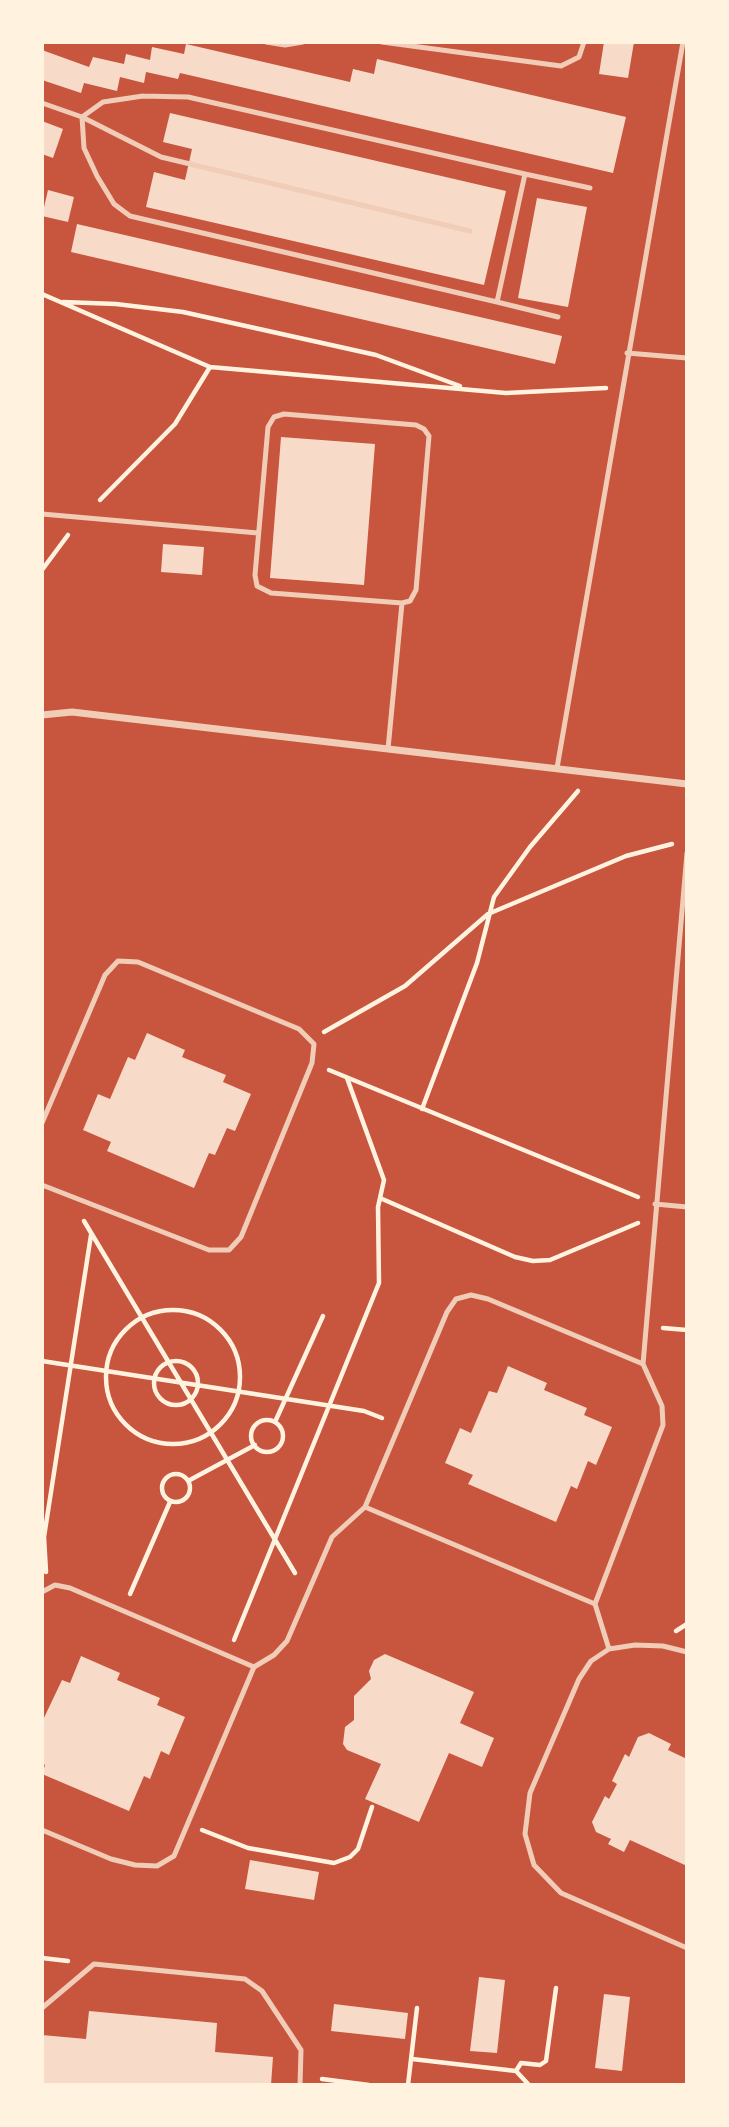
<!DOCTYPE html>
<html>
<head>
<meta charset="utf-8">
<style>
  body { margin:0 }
  #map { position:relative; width:729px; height:2127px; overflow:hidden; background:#c8553d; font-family:"IBM Plex Sans",sans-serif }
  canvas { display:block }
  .frame { position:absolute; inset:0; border:44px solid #fff3e0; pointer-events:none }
</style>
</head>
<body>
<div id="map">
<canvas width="729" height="2127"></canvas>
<div class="frame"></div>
</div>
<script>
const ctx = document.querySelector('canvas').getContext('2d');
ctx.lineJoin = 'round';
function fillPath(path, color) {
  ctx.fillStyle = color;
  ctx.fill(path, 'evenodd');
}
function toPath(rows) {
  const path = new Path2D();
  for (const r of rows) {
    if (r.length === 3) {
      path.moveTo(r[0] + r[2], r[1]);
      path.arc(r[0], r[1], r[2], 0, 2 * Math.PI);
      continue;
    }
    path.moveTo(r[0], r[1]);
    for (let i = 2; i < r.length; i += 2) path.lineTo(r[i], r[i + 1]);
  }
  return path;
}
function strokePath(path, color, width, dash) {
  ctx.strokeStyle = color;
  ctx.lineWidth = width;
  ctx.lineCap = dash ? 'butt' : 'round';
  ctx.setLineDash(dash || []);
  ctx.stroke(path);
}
fillPath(toPath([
  [604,42,634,42,628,78,599,74],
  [186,44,350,82,353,69,374,74,377,59,626,117,613,173,180,73,178,79,146,72,144,83,120,77,117,91,84,83,81,93,42,80,42,50,89,67,93,57,124,64,126,54,150,60,152,47,184,54],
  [170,113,506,191,484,285,146,207,154,172,185,180,192,149,163,142],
  [42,121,63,129,53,158,42,154],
  [48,190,74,197,68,222,42,216],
  [537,198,587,207,568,307,518,298],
  [77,224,562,336,555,364,71,252],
  [281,437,375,444,364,585,270,578],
  [163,544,204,547,202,575,161,572],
  [147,1033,185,1050,182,1057,226,1075,223,1082,251,1094,235,1131,227,1128,215,1155,209,1153,194,1188,107,1151,111,1142,83,1130,98,1094,110,1099,128,1057,135,1060],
  [508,1366,547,1383,544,1390,587,1408,584,1415,612,1427,596,1465,588,1461,577,1489,571,1486,556,1522,468,1484,473,1475,445,1463,460,1428,471,1433,489,1391,497,1393],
  [385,1654,474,1692,460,1723,494,1738,482,1767,449,1753,419,1822,365,1799,381,1764,347,1750,343,1744,345,1727,354,1720,354,1696,371,1679,369,1671,374,1660],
  [81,1656,120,1673,117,1680,160,1698,157,1705,185,1717,169,1755,161,1751,150,1779,144,1776,129,1811,42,1774,45,1765,42,1763,42,1722,62,1680,70,1683],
  [649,1733,671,1744,668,1750,687,1759,687,1866,630,1840,624,1852,608,1844,611,1839,596,1832,592,1822,605,1796,609,1799,617,1784,612,1781,625,1754,629,1757,638,1737],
  [250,1860,319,1872,314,1900,245,1889],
  [479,1977,505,1980,497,2053,470,2051],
  [604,1994,630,1997,622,2071,595,2068],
  [334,2004,408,2013,405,2039,331,2031],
  [89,2011,217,2023,215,2052,273,2057,271,2085,42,2085,42,2035,86,2039]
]), '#f7dbc8');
strokePath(toPath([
  [42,294,210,367,506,393,606,388],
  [63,302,116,304,183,312,376,355,460,386],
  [100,500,175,424,210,367],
  [42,570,68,535],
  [324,1032,405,986,488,914,626,856,672,844],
  [329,1070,638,1197],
  [422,1109,477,963,494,897,530,847,578,791],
  [380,1198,515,1257,533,1261,550,1260,638,1223],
  [84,1221,295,1573],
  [173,1377,67],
  [663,1328,687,1330],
  [176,1383,22],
  [42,1361,364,1411,382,1418],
  [267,1436,16],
  [275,1422,323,1316],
  [176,1488,14],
  [188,1481,255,1445],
  [46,1572,44,1537,91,1235],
  [130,1594,170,1502],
  [676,1631,687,1624],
  [234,1640,379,1283,378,1207,384,1180,347,1078],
  [202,1830,248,1848,334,1863,350,1857,358,1849,372,1807],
  [42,1958,68,1961],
  [412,2059,516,2071,529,2085],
  [516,2071,521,2063,540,2065,546,2061,556,1988],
  [322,2079,369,2085],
  [408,2085,417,2008]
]), '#fff3e0', 4.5);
strokePath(toPath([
  [266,42,285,45,303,42],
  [382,42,561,66,579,57,584,42],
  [143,96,188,97,525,174,497,302,130,216,114,204,97,176,84,148,82,117,103,102,143,96],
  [42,103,82,117,161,157,470,231],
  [525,174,590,188],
  [497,302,558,317],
  [627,353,687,358],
  [42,514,258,533],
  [388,749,402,603,410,601,416,590,429,436,424,429,416,425,284,414,274,417,268,427,255,575,257,586,271,593,402,603],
  [557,768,683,42],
  [42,1123,105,975,118,961,138,962,299,1029,314,1044,312,1063,241,1237,229,1250,209,1250,42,1185],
  [655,1204,687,1207],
  [365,1507,595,1604,663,1425,662,1406,643,1364,687,853],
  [42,1592,55,1585,70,1588,254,1667],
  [595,1604,609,1649],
  [687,1652,663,1646,635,1645,609,1649,591,1661,579,1679,530,1793,525,1834,534,1865,561,1893,687,1948],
  [42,1830,111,1859,135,1865,157,1866,174,1856,254,1667,274,1655,287,1641,332,1537,365,1507,447,1312,456,1299,471,1295,488,1299,643,1364],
  [42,2008,94,1964,245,1979,262,1991,301,2050,300,2085]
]), '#f1ccb7', 5);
strokePath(toPath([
  [42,715,72,712,687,784]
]), '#f1ccb7', 7);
</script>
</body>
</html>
